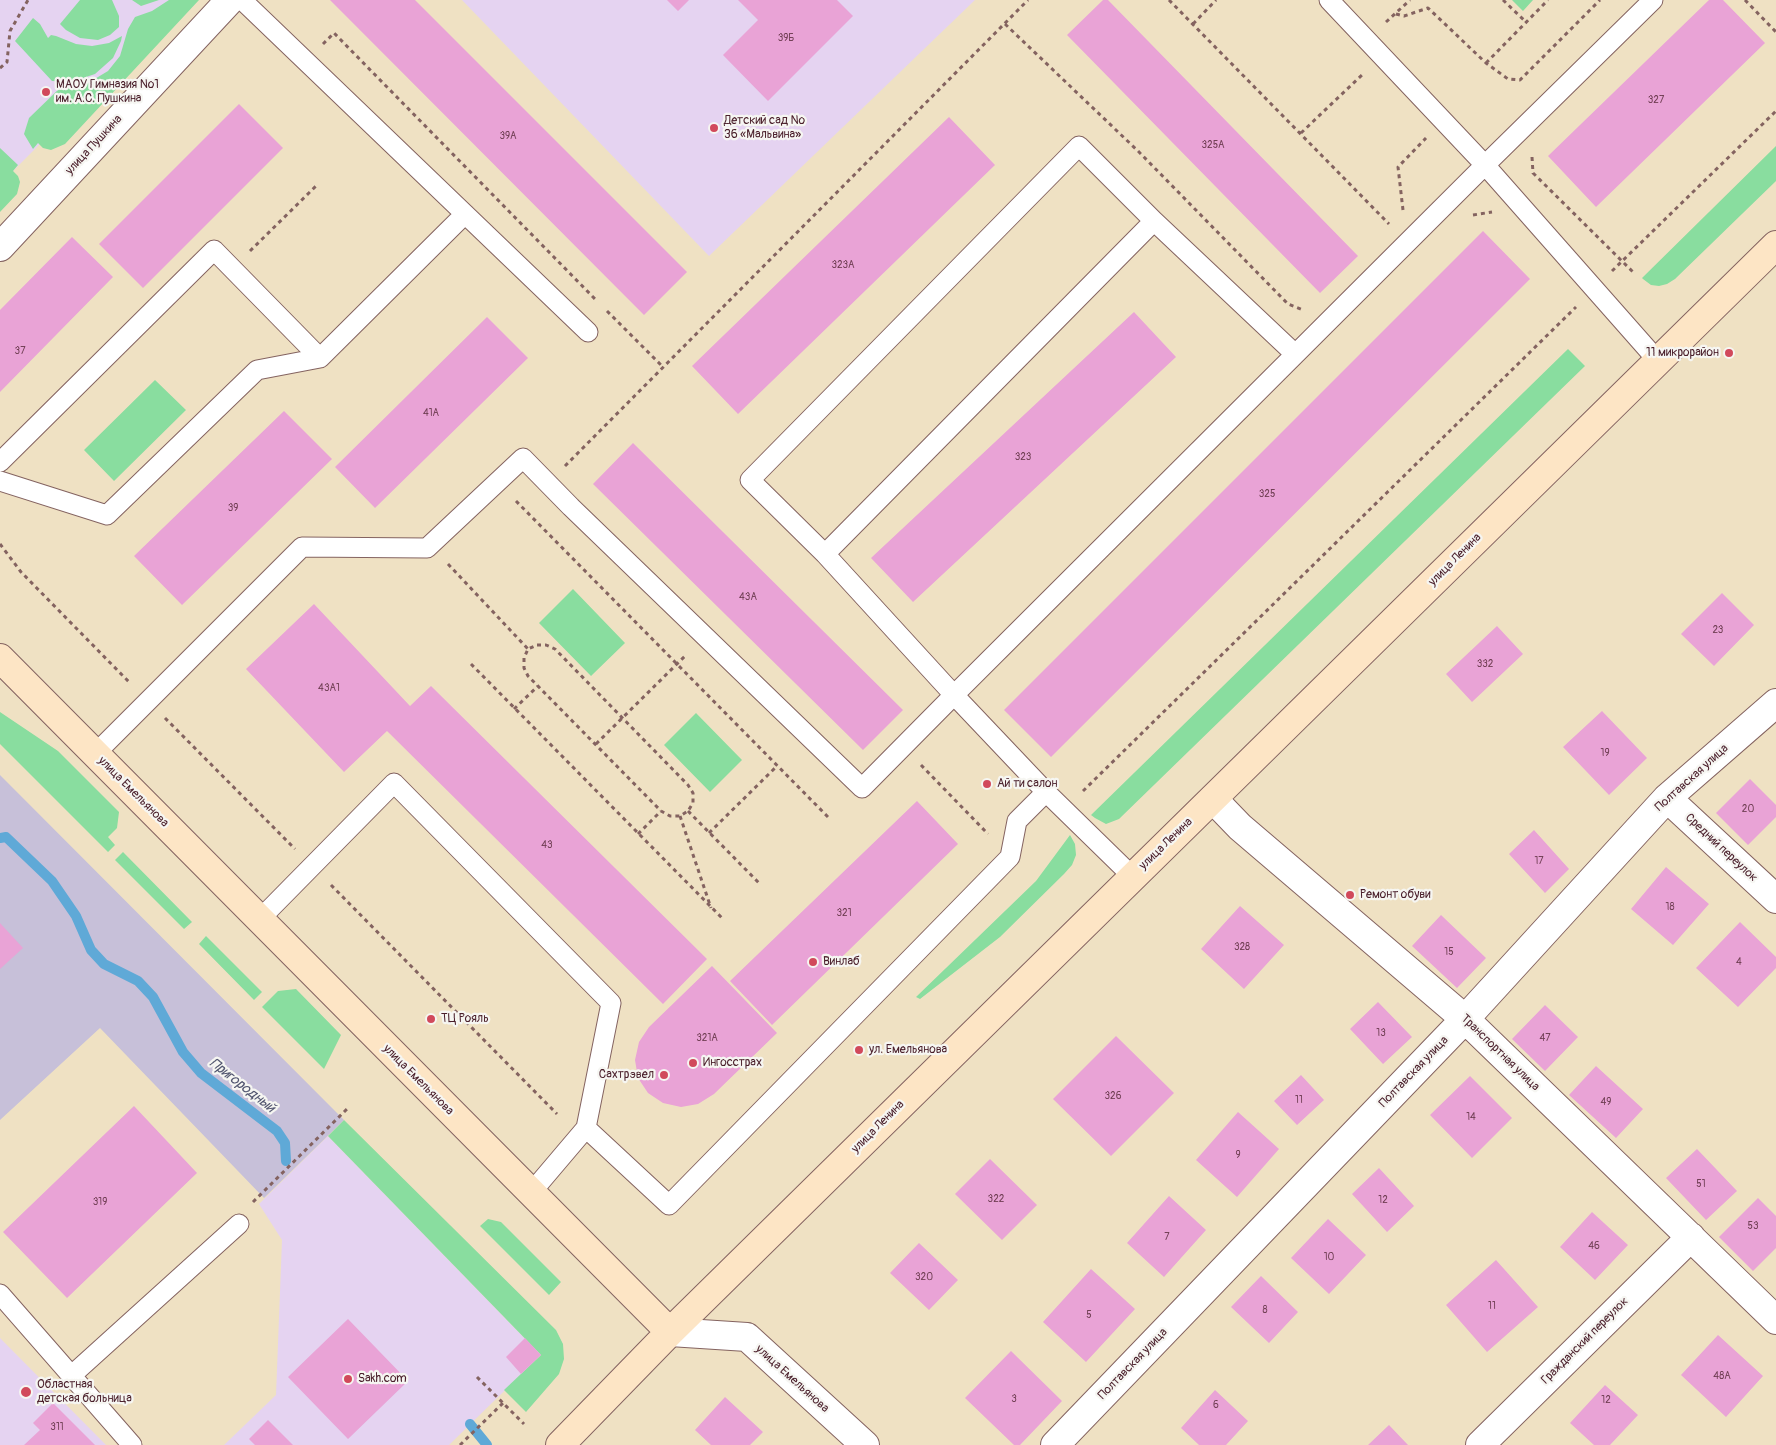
<!DOCTYPE html>
<html>
<head>
<meta charset="utf-8">
<style>
  body { margin:0 }
  canvas { display:block; background:#efe1c3 }
</style>
</head>
<body>
<canvas width="1776" height="1445"></canvas>
<script>
const ctx = document.querySelector('canvas').getContext('2d');
ctx.lineJoin = 'round';
function fillPath(path, color) {
  ctx.fillStyle = color;
  ctx.fill(path, 'evenodd');
}
function toPath(rows) {
  const path = new Path2D();
  for (const r of rows) {
    path.moveTo(r[0], r[1]);
    for (let i = 2; i < r.length; i += 2) path.lineTo(r[i], r[i + 1]);
  }
  return path;
}
function strokePath(path, color, width, dash) {
  ctx.strokeStyle = color;
  ctx.lineWidth = width;
  ctx.lineCap = dash ? 'butt' : 'round';
  ctx.setLineDash(dash || []);
  ctx.stroke(path);
}
function write(font, color, halo, rows, align = 'center') {
  ctx.font = font + ' Pangolin,sans-serif';
  ctx.lineWidth = 4.5;
  ctx.setLineDash([]);
  ctx.textBaseline = 'middle';
  ctx.strokeStyle = halo;
  ctx.fillStyle = color;
  for (const [text, x, y, turn = 0] of rows) {
    ctx.save();
    ctx.translate(x, y);
    ctx.rotate((+turn || 0) * Math.PI / 180);
    ctx.textAlign = isNaN(turn) ? turn : align;
    if (halo) ctx.strokeText(text, 0, 0);
    ctx.fillText(text, 0, 0);
    ctx.restore();
  }
}
fillPath(toPath([
  [0,0,184,0,0,184],
  [462,0,975,0,709,256],
  [328,1136,541,1355,449,1445,224,1445,276,1395,282,1240,259,1204],
  [0,1338,106,1445,0,1445]
]), '#e5d3f1');
fillPath(toPath([
  [0,775,344,1120,264,1198,100,1028,0,1120]
]), '#c7c0d9');
fillPath(toPath([
  [80,0,112,0,119,16,119,27,110,35,98,40,80,38,66,30,60,24],
  [132,0,159,0,141,6],
  [169,0,199,0,65,144,51,150,43,148,38,143,33,149,24,134,29,118,62,86,88,83,108,71,120,56,128,29,135,17,152,11],
  [1512,0,1533,0,1523,11],
  [33,18,40,24,48,38,51,35,56,36,76,44,92,46,109,43,122,36,121,41,113,58,95,74,71,82,52,81,15,41],
  [1776,146,1776,181,1675,279,1667,284,1659,286,1651,285,1643,279,1642,278],
  [0,148,18,165,13,171,18,176,20,182,17,194,0,212],
  [1568,349,1585,366,1119,819,1106,824,1095,818,1091,815],
  [155,380,186,410,114,481,84,450],
  [573,589,625,643,591,676,539,623],
  [0,712,58,751,119,812,117,828,108,837,115,845,108,852,0,744],
  [696,713,742,760,710,792,664,745],
  [1070,835,1075,844,1076,855,1072,865,1064,874,1000,937,920,999,916,997,1036,881],
  [123,852,192,922,184,929,115,860],
  [206,936,262,992,254,1000,199,944],
  [296,989,341,1035,324,1069,262,1007,278,991],
  [344,1120,556,1330,563,1344,564,1359,559,1374,526,1412,504,1390,541,1355,328,1136],
  [488,1219,501,1222,561,1282,549,1295,480,1226]
]), '#89dd9f');
strokePath(toPath([
  [0,838,6,837,52,881,76,916,91,950,104,964,138,981,153,997,183,1052,201,1073,277,1131,285,1143,286,1161],
  [470,1424,487,1445]
]), '#5fa9d7', 10);
fillPath(toPath([
  [330,0,415,0,687,272,644,315],
  [667,0,689,0,678,11],
  [738,0,837,0,853,16,768,101,723,55,758,20],
  [1103,0,1108,0,1358,256,1320,293,1067,35],
  [1709,0,1723,0,1765,43,1596,207,1548,156],
  [239,104,283,148,143,288,99,244],
  [949,117,995,165,738,414,692,366],
  [1483,231,1530,279,1051,757,1004,710],
  [72,237,113,277,0,392,0,310],
  [1134,312,1176,357,913,602,871,558],
  [487,317,528,358,375,508,335,467],
  [284,411,332,459,182,605,134,556],
  [633,443,903,710,863,750,593,484],
  [1722,593,1754,625,1714,666,1681,634],
  [314,604,410,706,431,686,707,959,663,1004,387,731,344,772,246,669],
  [1497,626,1523,654,1472,702,1446,674],
  [1602,711,1647,758,1609,795,1563,747],
  [1750,779,1776,805,1776,817,1748,845,1716,813],
  [917,801,958,844,772,1025,730,981],
  [1534,830,1569,869,1545,893,1509,854],
  [1666,867,1709,904,1673,945,1631,909],
  [1240,906,1284,945,1244,989,1201,949],
  [1441,915,1486,958,1457,988,1412,946],
  [1740,922,1776,957,1776,968,1738,1007,1696,968],
  [0,923,23,948,0,969],
  [712,966,777,1033,714,1094,698,1104,681,1107,663,1103,648,1093,638,1078,635,1060,639,1042,649,1027],
  [1378,1002,1412,1037,1383,1064,1350,1029],
  [1545,1005,1578,1037,1545,1071,1512,1039],
  [1116,1036,1174,1093,1111,1156,1053,1099],
  [1596,1066,1643,1109,1616,1138,1569,1095],
  [1301,1075,1324,1100,1297,1125,1274,1101],
  [1470,1076,1512,1118,1472,1158,1430,1115],
  [134,1106,197,1173,67,1298,3,1232],
  [1238,1112,1279,1149,1237,1197,1196,1160],
  [1697,1149,1737,1191,1706,1220,1666,1178],
  [990,1159,1037,1205,1002,1240,955,1194],
  [1379,1168,1414,1206,1387,1232,1352,1194],
  [1169,1196,1206,1230,1164,1277,1127,1243],
  [1758,1198,1776,1216,1776,1248,1753,1271,1719,1237],
  [1592,1212,1628,1245,1595,1280,1560,1247],
  [1328,1219,1366,1255,1329,1294,1291,1258],
  [919,1243,958,1280,929,1310,890,1273],
  [1496,1260,1538,1307,1487,1352,1446,1305],
  [1091,1269,1135,1309,1086,1362,1043,1322],
  [1261,1276,1298,1312,1269,1343,1231,1307],
  [348,1319,408,1381,348,1439,288,1377],
  [1718,1335,1763,1376,1726,1417,1681,1375],
  [525,1338,541,1355,521,1374,506,1357],
  [1011,1351,1062,1401,1020,1445,1014,1445,965,1398],
  [1605,1385,1638,1415,1610,1445,1594,1445,1570,1423],
  [1215,1390,1248,1421,1226,1445,1199,1445,1181,1428],
  [725,1397,763,1432,750,1445,711,1445,695,1430],
  [53,1403,95,1445,24,1445,40,1430,33,1423],
  [268,1420,293,1445,255,1445,249,1439],
  [1389,1425,1408,1445,1368,1445]
]), '#e9a3d6');
const lane = toPath([
  [242,0,588,332],
  [1329,0,1485,165,1658,361],
  [1154,221,1295,354],
  [0,462,214,250,320,358],
  [0,481,107,515,257,370,320,358,465,214],
  [95,754,302,547,427,548,523,458,571,507,862,788,954,695,825,554,750,480,1079,146,1154,221,825,554],
  [1132,876,1046,792,954,695,1485,165,1653,0],
  [259,920,394,783,611,1003,586,1128,669,1205,1010,857,1017,821,1046,792],
  [530,1194,586,1128],
  [0,1294,132,1445],
  [72,1375,239,1224]
]);
const street = toPath([
  [0,247,230,0],
  [1667,798,1776,899],
  [1213,799,1240,827,1465,1019,1776,1320],
  [670,1332,747,1337,865,1445],
  [1055,1445,1465,1019,1667,798,1776,703],
  [1480,1445,1691,1237]
]);
const secondary = toPath([
  [0,658,670,1332],
  [560,1445,670,1332,1776,245]
]);
strokePath(lane, '#846360', 21);
strokePath(street, '#846360', 30);
strokePath(secondary, '#846360', 30);
strokePath(toPath([
  [1169,0,1389,224],
  [1503,0,1526,22],
  [1745,0,1776,32],
  [1396,14,1404,16,1428,8,1486,63,1508,79,1520,80,1600,0],
  [1386,22,1410,0],
  [1005,24,1138,151,1288,304,1303,310],
  [1193,24,1216,0],
  [323,44,334,33,597,301],
  [1486,63,1548,0],
  [0,68,7,62,10,31,28,0],
  [1301,133,1364,73],
  [1532,157,1533,173,1633,272],
  [1403,210,1398,167,1426,138],
  [1473,215,1492,212],
  [250,251,317,185],
  [1612,271,1776,111],
  [607,311,663,367],
  [565,466,1028,0],
  [516,501,830,819],
  [0,544,21,572,131,684],
  [448,564,528,649],
  [537,645,546,645,555,649,688,785,693,793,693,803,688,811,680,816,670,816,661,811,528,676,524,668,524,658,528,649,537,645],
  [471,664,724,920],
  [514,709,538,686],
  [165,718,295,849],
  [596,744,686,655],
  [921,765,988,834],
  [1083,791,1576,307],
  [688,811,761,885],
  [680,816,711,908],
  [709,833,777,766],
  [638,834,661,811],
  [331,885,557,1114],
  [253,1202,348,1108],
  [477,1377,524,1424],
  [460,1445,503,1403]
]), '#846360', 3, [4, 4]);
strokePath(lane, '#fff', 19);
strokePath(street, '#fff', 28);
strokePath(secondary, '#fde5c5', 28);
for (const [x, y, r, color] of [
  [46,92,5,"#d1495b"],
  [714,128,5,"#d1495b"],
  [1729,353,5,"#d1495b"],
  [987,784,5,"#d1495b"],
  [1350,895,5,"#d1495b"],
  [813,962,5,"#d1495b"],
  [431,1019,5,"#d1495b"],
  [859,1050,5,"#d1495b"],
  [693,1063,5,"#d1495b"],
  [664,1075,5,"#d1495b"],
  [348,1379,5,"#d1495b"],
  [26,1392,6,"#d1495b"]
]) {
  const dot = new Path2D();
  dot.arc(x, y, r, 0, 2 * Math.PI);
  ctx.fillStyle = color;
  ctx.fill(dot);
  strokePath(dot, '#f6f6f2', 2);
}
write('10px', '#724056', null, [
  ["39Б",786,38],
  ["327",1656,100],
  ["39А",508,136],
  ["325А",1213,145],
  ["323А",843,265],
  ["37",20,351],
  ["41А",431,413],
  ["323",1023,457],
  ["325",1267,494],
  ["39",233,508],
  ["43А",748,597],
  ["23",1718,630],
  ["332",1485,664],
  ["43А1",329,688],
  ["19",1605,753],
  ["20",1748,809],
  ["43",547,845],
  ["17",1539,861],
  ["18",1670,907],
  ["321",844,913],
  ["328",1242,947],
  ["15",1449,952],
  ["4",1739,962],
  ["13",1381,1033],
  ["321А",707,1038],
  ["47",1545,1038],
  ["326",1113,1096],
  ["11",1299,1100],
  ["49",1606,1102],
  ["14",1471,1117],
  ["9",1238,1155],
  ["51",1701,1184],
  ["322",996,1199],
  ["12",1383,1200],
  ["319",100,1202],
  ["53",1753,1226],
  ["7",1167,1237],
  ["46",1594,1246],
  ["10",1329,1257],
  ["320",924,1277],
  ["11",1492,1306],
  ["8",1265,1310],
  ["5",1089,1315],
  ["48А",1722,1376],
  ["3",1014,1399],
  ["12",1606,1400],
  ["6",1216,1405],
  ["311",57,1427]
]);
write('12px', '#4a1f2b', '#f6f6f2', [
  ["МАОУ Гимназия №1",56,85],
  ["им. А.С. Пушкина",56,99],
  ["Детский сад №",724,121],
  ["36 «Мальвина»",724,135],
  ["11 микрорайон",1719,353,"right"],
  ["Ай ти салон",997,784],
  ["Ремонт обуви",1360,895],
  ["Винлаб",823,962],
  ["ТЦ Рояль",441,1019],
  ["ул. Емельянова",869,1050],
  ["Ингосстрах",703,1063],
  ["Сахтрэвел",654,1075,"right"],
  ["Sakh.com",358,1379],
  ["Областная",37,1385],
  ["детская больница",37,1399]
], 'left');
write('12px', '#4a1f2b', '#f6f6f2', [
  ["улица Пушкина",94,145,-47],
  ["улица Ленина",1455,560,-45],
  ["Полтавская улица",1692,778,-42],
  ["улица Емельянова",133,792,45],
  ["улица Ленина",1166,844,-44],
  ["Средний переулок",1721,848,43],
  ["Транспортная улица",1500,1053,44],
  ["Полтавская улица",1414,1072,-46],
  ["улица Емельянова",418,1080,45],
  ["улица Ленина",878,1127,-45],
  ["Гражданский переулок",1585,1341,-45],
  ["Полтавская улица",1133,1364,-46],
  ["улица Емельянова",792,1379,42]
]);
write('italic 14px', '#525670', '#f6f6f2', [
  ["Пригородный",242,1086,38]
]);
</script>
</body>
</html>
